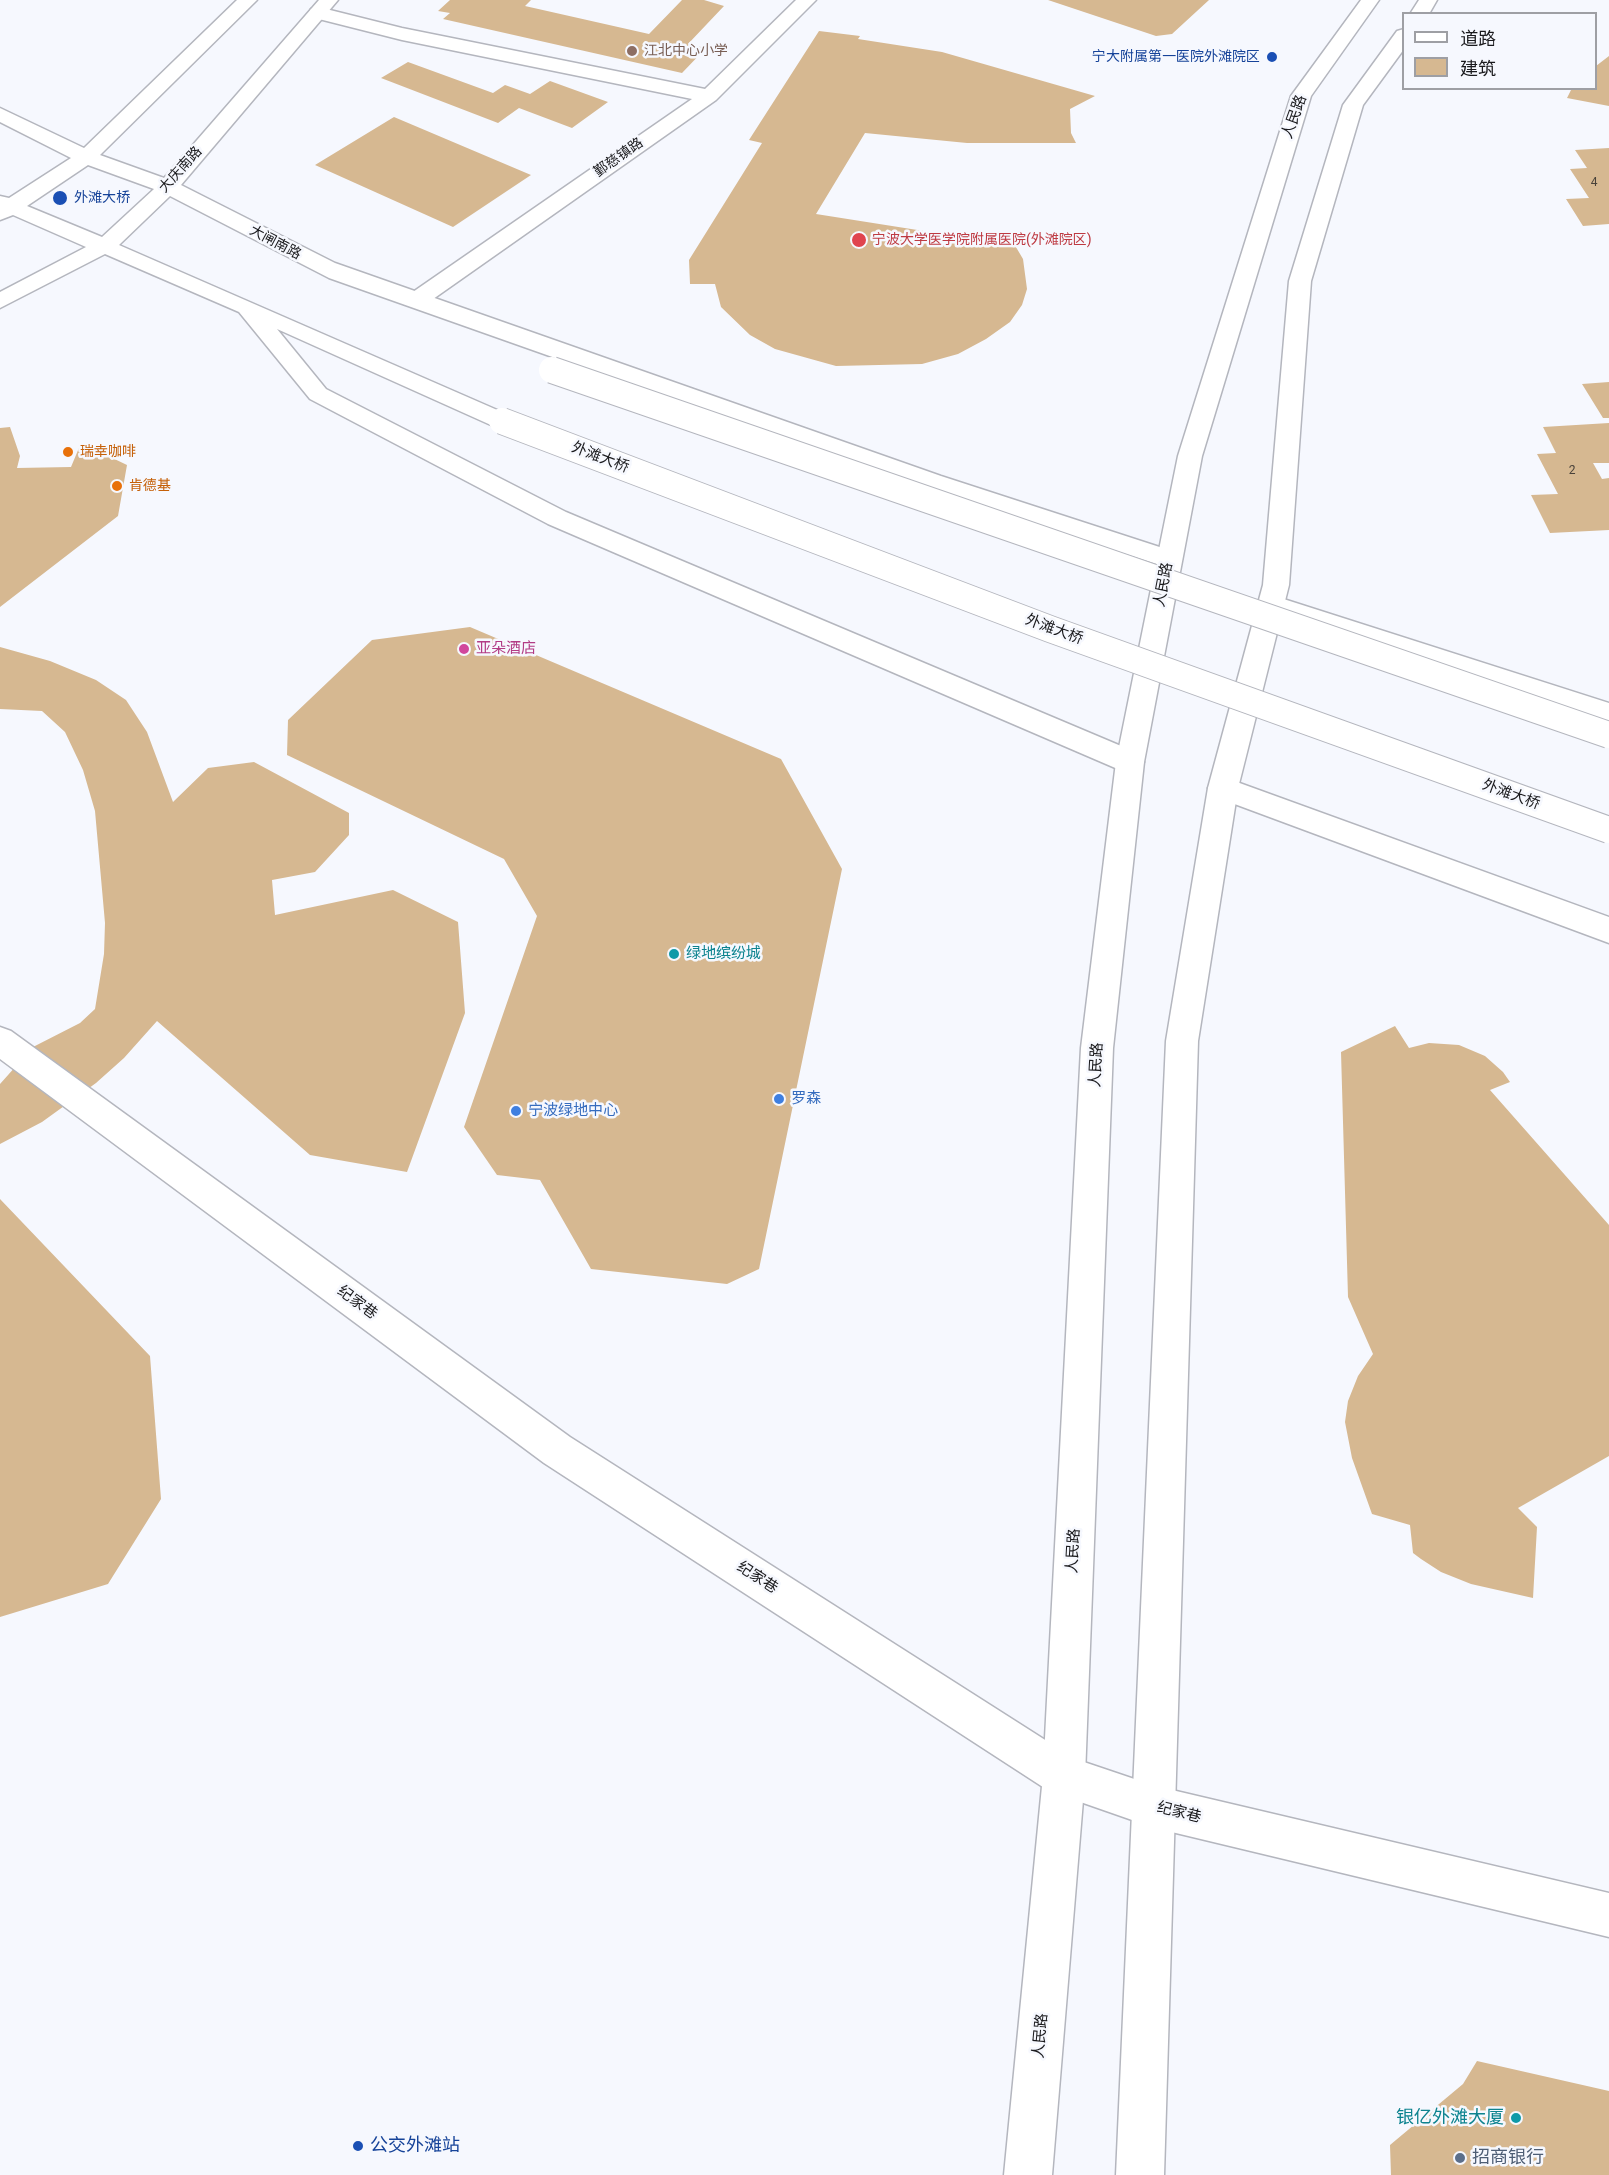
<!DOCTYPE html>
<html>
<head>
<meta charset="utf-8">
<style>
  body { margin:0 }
  #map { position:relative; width:1609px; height:2175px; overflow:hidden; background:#f6f8fe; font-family:Roboto,"Noto Sans SC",sans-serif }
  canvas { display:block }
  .legend { position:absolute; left:1402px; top:12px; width:195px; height:78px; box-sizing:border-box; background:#f6f8fe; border:2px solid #9e9fa4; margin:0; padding:8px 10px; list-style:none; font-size:18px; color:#1a1a1d }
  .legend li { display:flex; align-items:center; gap:12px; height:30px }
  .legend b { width:30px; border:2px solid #9e9fa4 }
</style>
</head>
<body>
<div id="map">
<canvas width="1609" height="2175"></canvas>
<ul class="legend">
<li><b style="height:8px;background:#fff"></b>道路</li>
<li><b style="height:16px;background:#d6b891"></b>建筑</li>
</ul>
</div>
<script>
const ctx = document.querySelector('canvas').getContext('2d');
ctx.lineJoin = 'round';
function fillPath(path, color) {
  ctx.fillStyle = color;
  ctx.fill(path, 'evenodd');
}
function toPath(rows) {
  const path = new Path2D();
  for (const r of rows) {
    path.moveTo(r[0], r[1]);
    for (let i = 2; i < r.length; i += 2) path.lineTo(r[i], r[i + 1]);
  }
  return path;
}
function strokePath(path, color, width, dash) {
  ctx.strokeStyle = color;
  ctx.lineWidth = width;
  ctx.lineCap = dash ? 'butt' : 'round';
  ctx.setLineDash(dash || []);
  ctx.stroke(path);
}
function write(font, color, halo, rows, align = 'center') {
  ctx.font = font + ' Roboto,"Noto Sans SC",sans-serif';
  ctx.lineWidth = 5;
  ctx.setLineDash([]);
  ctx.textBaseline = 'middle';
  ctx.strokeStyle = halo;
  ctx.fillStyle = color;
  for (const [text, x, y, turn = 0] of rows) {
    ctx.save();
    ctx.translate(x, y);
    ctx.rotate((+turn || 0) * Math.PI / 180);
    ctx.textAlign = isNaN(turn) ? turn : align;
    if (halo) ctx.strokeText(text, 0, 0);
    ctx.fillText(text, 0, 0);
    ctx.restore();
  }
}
fillPath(toPath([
  [450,0,531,0,525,6,649,34,682,0,704,0,724,6,688,44,706,48,682,73,443,19,450,13,438,11],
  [1048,0,1209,0,1172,34,1156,36],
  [819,31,860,36,858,39,942,52,1095,96,1070,109,1071,133,1076,143,967,143,865,133,816,214,987,241,1010,237,1023,259,1027,289,1022,305,1010,322,986,339,958,354,922,364,836,366,775,349,750,335,721,307,715,284,690,284,689,260,762,143,749,140],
  [1609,56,1609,106,1567,98,1572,88,1596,88,1596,66],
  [408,62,493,93,505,85,530,94,550,81,608,102,572,128,519,108,498,123,381,78],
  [394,117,531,175,453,227,315,165],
  [1609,148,1609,224,1583,226,1566,199,1589,198,1570,169,1587,168,1575,150],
  [1609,382,1609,418,1603,418,1582,384],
  [1609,423,1609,463,1593,463,1602,479,1609,478,1609,530,1550,533,1531,495,1558,494,1537,454,1556,453,1543,427],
  [10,427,20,456,17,468,71,467,81,443,127,465,118,516,0,607,0,428],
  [470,627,781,759,842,869,759,1269,727,1284,591,1269,540,1180,497,1175,464,1127,537,916,504,859,287,755,288,720,372,640],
  [0,647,50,661,96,680,126,700,147,732,173,802,208,768,254,762,349,813,349,835,315,872,272,880,275,915,393,890,458,922,465,1013,407,1172,310,1155,157,1021,124,1058,96,1083,42,1122,0,1144,0,1084,33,1047,80,1023,95,1009,104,954,105,923,95,811,83,770,65,732,42,711,0,709],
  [1395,1026,1409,1048,1429,1043,1459,1045,1485,1056,1503,1072,1510,1082,1490,1090,1609,1225,1609,1456,1518,1508,1537,1527,1533,1598,1471,1584,1441,1572,1421,1559,1413,1553,1410,1525,1372,1514,1352,1458,1345,1422,1348,1401,1358,1376,1373,1354,1348,1297,1341,1052],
  [0,1199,150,1356,161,1499,108,1584,0,1617],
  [1477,2061,1609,2091,1609,2175,1391,2175,1390,2145,1463,2084]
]), '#d6b891');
const minor = toPath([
  [796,0,816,0,716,100,426,304,410,304,407,299,410,294,692,99,402,40,311,17,309,13,311,9,318,7,402,28,705,89,796,0],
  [1271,595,1609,703,1609,723,1262,611,1258,604,1262,597,1271,595],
  [1223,777,1609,917,1609,943,1213,796,1208,788,1213,780,1223,777]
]);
const tertiary = toPath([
  [0,1027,11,1031,570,1437,1075,1759,1155,1786,1609,1893,1609,1937,1155,1828,1049,1791,544,1463,0,1059,0,1027]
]);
const secondary = toPath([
  [1361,0,1379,0,1311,96,1202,456,1144,762,1113,1048,1085,1776,1052,2175,1004,2175,1043,1776,1081,1048,1116,762,1178,456,1291,96,1361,0],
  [1419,0,1437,0,1429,14,1410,14,1419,0],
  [1404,29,1404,49,1363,105,1311,281,1289,585,1238,788,1198,1041,1164,2175,1116,2175,1166,1041,1208,788,1263,585,1289,281,1343,105,1397,31,1404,29]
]);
const primary = toPath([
  [237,0,257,0,100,155,164,178,319,0,338,0,181,185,335,263,941,476,1178,553,1182,559,1178,565,1169,568,923,488,329,278,170,196,119,245,511,416,514,421,511,426,502,429,493,426,277,329,326,389,566,512,1140,754,1144,762,1140,770,1130,773,1120,770,548,524,310,399,239,312,105,254,0,308,0,292,86,247,13,215,0,220,0,196,9,198,71,158,0,122,0,108,84,148,237,0],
  [88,165,154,189,102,237,27,206,88,165]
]);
strokePath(minor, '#b4b6be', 3);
strokePath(tertiary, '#b4b6be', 3);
strokePath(secondary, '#b4b6be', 3);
strokePath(primary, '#b4b6be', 3);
fillPath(minor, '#fff');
fillPath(tertiary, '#fff');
fillPath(secondary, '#fff');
fillPath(primary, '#fff');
const primaryBridge = toPath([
  [552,370,1609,735],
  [502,421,1050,629,1609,830]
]);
strokePath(primaryBridge, '#b4b6be', 28, []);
strokePath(primaryBridge, '#fff', 26);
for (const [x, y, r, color] of [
  [632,51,6,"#8d6e63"],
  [1272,57,6,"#1a4fb4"],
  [60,198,8,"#1a4fb4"],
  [859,240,8,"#e0444e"],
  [68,452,6,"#e8710a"],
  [117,486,6,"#e8710a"],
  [464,649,6,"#d1479c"],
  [674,954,6,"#0f9aa8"],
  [779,1099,6,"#3f7fe0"],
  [516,1111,6,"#3f7fe0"],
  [1516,2118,6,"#0f9aa8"],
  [358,2146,6,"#1a4fb4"],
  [1460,2158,6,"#5c6f8a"]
]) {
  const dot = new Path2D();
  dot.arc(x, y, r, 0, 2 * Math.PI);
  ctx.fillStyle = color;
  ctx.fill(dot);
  strokePath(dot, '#f6f8fe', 2);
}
write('12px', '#49423a', null, [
  ["4",1594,183],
  ["2",1572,471]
]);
write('14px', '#785e54', '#f6f8fe', [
  ["江北中心小学",644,51]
], 'left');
write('14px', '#164399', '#f6f8fe', [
  ["宁大附属第一医院外滩院区",1260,57],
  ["外滩大桥",74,198,"left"]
], 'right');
write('14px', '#1a1a1d', '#f6f8fe', [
  ["鄞慈镇路",619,158,-35],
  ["大庆南路",181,170,-48],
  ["大闸南路",275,243,28]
]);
write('14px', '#be3a42', '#f6f8fe', [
  ["宁波大学医学院附属医院(外滩院区)",872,240]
], 'left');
write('14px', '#c56008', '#f6f8fe', [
  ["瑞幸咖啡",80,452],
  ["肯德基",129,486]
], 'left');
write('15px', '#1a1a1d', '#f6f8fe', [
  ["人民路",1295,117,-70],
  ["外滩大桥",600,458,21],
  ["人民路",1164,585,-79],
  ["外滩大桥",1054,630,20],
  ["外滩大桥",1511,795,20],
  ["人民路",1097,1065,-87],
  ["纪家巷",357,1303,36],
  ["人民路",1074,1551,-87],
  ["纪家巷",757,1578,33],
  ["纪家巷",1179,1813,14],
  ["人民路",1041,2036,-85]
]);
write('15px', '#b23c85', '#f6f8fe', [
  ["亚朵酒店",476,649]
], 'left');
write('15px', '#0d838f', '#f6f8fe', [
  ["绿地缤纷城",686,954]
], 'left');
write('15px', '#366cbe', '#f6f8fe', [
  ["罗森",791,1099],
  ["宁波绿地中心",528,1111]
], 'left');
write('18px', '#0d838f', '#f6f8fe', [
  ["银亿外滩大厦",1504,2118]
], 'right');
write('18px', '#164399', '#f6f8fe', [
  ["公交外滩站",370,2146]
], 'left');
write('18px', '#4e5e75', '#f6f8fe', [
  ["招商银行",1472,2158]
], 'left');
</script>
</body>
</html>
